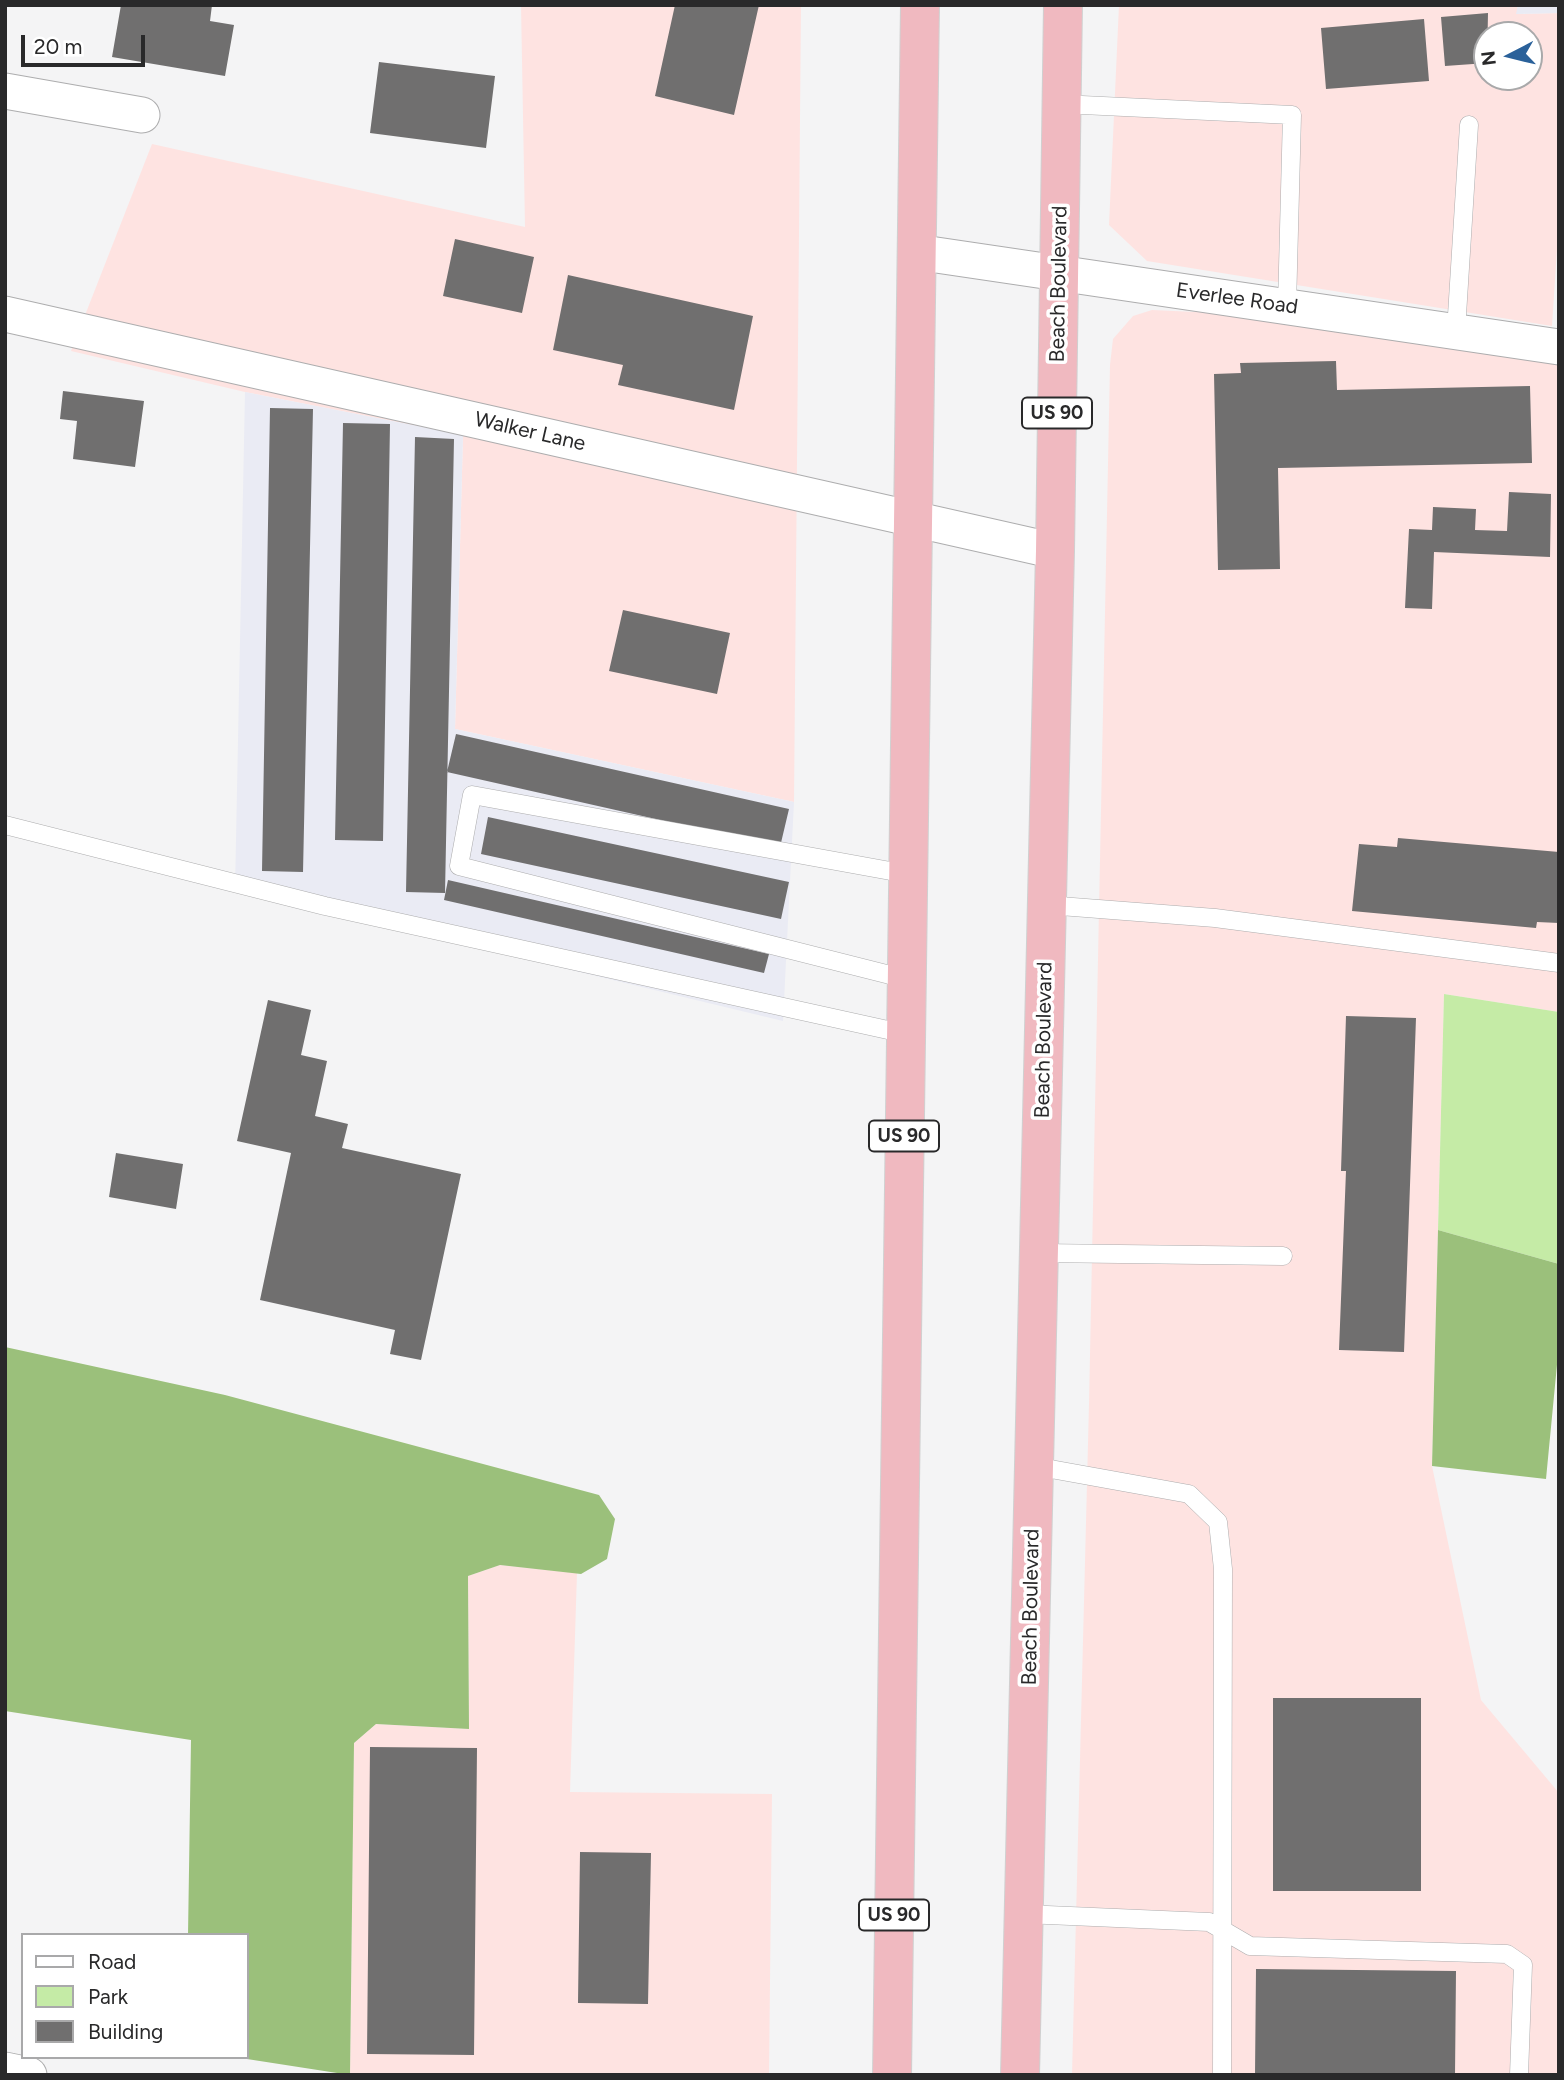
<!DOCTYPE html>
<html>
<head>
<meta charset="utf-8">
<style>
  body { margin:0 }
  #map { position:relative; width:1564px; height:2080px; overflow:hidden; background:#f4f4f5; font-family:Figtree,sans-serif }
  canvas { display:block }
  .frame { position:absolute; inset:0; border:7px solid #29292a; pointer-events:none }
  .legend { position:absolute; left:21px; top:1933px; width:228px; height:126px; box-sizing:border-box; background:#fff; border:2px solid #a9a9aa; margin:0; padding:9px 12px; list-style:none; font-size:21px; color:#29292a }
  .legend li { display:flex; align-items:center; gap:14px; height:35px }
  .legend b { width:35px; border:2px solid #a9a9aa }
  .north { position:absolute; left:1473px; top:21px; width:70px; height:70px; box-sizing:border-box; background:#fff; border:2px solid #a9a9aa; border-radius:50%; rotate:263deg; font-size:19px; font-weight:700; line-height:28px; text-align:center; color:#29292a }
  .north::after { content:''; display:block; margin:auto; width:24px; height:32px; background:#2a619a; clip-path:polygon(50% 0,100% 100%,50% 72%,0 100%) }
  .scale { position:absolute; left:21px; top:35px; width:124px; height:32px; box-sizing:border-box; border:4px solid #29292a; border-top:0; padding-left:9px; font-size:21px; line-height:24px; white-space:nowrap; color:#29292a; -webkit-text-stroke:5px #fff; paint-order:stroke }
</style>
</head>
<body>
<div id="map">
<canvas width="1564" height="2080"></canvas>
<div class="frame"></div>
<ul class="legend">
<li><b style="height:9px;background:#fff"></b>Road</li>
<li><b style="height:19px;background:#c5eba6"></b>Park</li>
<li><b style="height:19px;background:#706f6f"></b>Building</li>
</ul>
<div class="north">N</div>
<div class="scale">20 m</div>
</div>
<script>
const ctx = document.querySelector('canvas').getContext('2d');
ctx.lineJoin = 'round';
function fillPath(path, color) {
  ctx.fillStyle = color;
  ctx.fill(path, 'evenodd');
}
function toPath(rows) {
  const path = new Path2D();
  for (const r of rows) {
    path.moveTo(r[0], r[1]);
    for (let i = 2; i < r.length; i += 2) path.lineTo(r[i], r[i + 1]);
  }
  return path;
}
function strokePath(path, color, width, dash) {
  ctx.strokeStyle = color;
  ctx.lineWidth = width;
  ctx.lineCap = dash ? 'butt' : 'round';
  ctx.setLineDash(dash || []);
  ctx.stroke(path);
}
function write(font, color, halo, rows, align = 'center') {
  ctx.font = font + ' Figtree,sans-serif';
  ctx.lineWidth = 7;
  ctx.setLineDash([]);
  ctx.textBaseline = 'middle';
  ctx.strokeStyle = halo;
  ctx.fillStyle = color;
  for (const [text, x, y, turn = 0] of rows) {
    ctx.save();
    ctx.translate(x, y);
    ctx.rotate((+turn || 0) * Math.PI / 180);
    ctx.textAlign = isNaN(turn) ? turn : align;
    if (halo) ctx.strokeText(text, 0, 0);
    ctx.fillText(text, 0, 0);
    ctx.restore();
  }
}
fillPath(toPath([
  [521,5,801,5,794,802,455,729,463,435,245,392,71,351,152,144,525,227],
  [1119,5,1518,5,1517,14,1559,13,1559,218,1552,326,1147,261,1109,225],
  [1487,35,1529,35,1529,77,1487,77],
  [1152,310,1239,314,1559,364,1559,1012,1444,994,1432,1466,1481,1700,1559,1793,1559,2075,1072,2075,1089,1404,1110,365,1113,339,1133,316],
  [500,1565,577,1573,570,1792,772,1794,769,2075,350,2075,354,1743,376,1724,469,1729,468,1576]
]), '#fee3e1');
fillPath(toPath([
  [1518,5,1559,5,1559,13,1516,14],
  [245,392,463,435,455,729,794,802,783,1021,235,889]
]), '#eaebf4');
fillPath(toPath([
  [1444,994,1559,1012,1559,1264,1438,1230]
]), '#c5eba6');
fillPath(toPath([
  [1438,1230,1559,1264,1559,1344,1546,1479,1432,1466],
  [5,1347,225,1395,599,1495,615,1519,607,1559,581,1574,500,1565,468,1576,469,1729,376,1724,354,1743,350,2075,234,2057,247,2057,247,1935,188,1935,191,1740,5,1711]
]), '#9bc07b');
fillPath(toPath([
  [121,5,212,5,210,21,234,25,225,76,112,57],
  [675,5,759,5,734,115,655,96],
  [1488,13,1487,63,1445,66,1441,17],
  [1424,19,1429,81,1326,89,1321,28],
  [379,62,495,76,486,148,370,133],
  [455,239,534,257,522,313,443,296],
  [568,275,753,316,734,410,618,385,623,365,553,350],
  [1336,361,1337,390,1530,386,1532,463,1278,468,1280,569,1218,570,1214,374,1241,373,1240,363],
  [63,391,144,401,135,467,73,459,77,421,60,419],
  [270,408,313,409,303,872,262,871],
  [343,423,390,424,383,841,335,840],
  [415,437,454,439,445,893,406,892],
  [1509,492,1551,494,1550,557,1434,552,1432,609,1405,608,1409,529,1432,530,1433,507,1476,509,1475,530,1507,531],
  [623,610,730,633,717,694,609,671],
  [456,734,789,809,780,847,447,772],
  [488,817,789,882,781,919,481,854],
  [1398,838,1559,852,1559,923,1537,922,1536,928,1352,911,1359,844,1397,847],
  [448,880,769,954,764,973,444,900],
  [268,1000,311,1010,301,1055,327,1061,315,1116,348,1124,342,1148,461,1174,421,1360,390,1354,395,1330,260,1300,291,1153,237,1141],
  [1346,1016,1416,1018,1404,1352,1339,1350,1346,1171,1341,1171],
  [116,1153,183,1164,176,1209,109,1197],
  [1273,1698,1421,1698,1421,1891,1273,1891],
  [370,1747,477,1748,474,2055,367,2054],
  [580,1852,651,1853,648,2004,578,2003],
  [1256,1969,1456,1971,1455,2075,1255,2075]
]), '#706f6f');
const lane = toPath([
  [1061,104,1292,115,1287,306],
  [1456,331,1469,125],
  [5,825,325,906,906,1034],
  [1047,905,1215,918,1559,963],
  [906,979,459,866,472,795,907,874],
  [1039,1253,1283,1256],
  [1034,1466,1189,1494,1218,1522,1223,1569,1222,2075],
  [1024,1914,1209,1922,1250,1946,1507,1954,1523,1965,1519,2075]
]);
const street = toPath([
  [5,91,142,115],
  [916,252,1559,347],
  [5,314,1055,551],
  [5,2070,29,2075]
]);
const highway = toPath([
  [892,2075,920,5],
  [1020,2075,1055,551,1063,5]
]);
strokePath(lane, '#adadae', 19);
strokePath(street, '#adadae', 37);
strokePath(highway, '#d0d0d0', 40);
strokePath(lane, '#fff', 18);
strokePath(street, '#fff', 35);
strokePath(highway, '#f0b9c0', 38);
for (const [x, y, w] of [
  [1057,413,70],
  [904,1136,70],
  [894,1915,70]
]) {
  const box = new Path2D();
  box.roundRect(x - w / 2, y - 15.5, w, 31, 5);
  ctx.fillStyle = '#fff';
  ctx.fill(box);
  strokePath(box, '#29292a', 2);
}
write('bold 19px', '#29292a', null, [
  ["US 90",1057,413],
  ["US 90",904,1136],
  ["US 90",894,1915]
]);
write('21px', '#29292a', '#fff', [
  ["Beach Boulevard",1059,284,-89],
  ["Everlee Road",1237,299,8],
  ["Walker Lane",530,432,13],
  ["Beach Boulevard",1044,1040,-89],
  ["Beach Boulevard",1031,1607,-89]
]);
</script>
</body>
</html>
